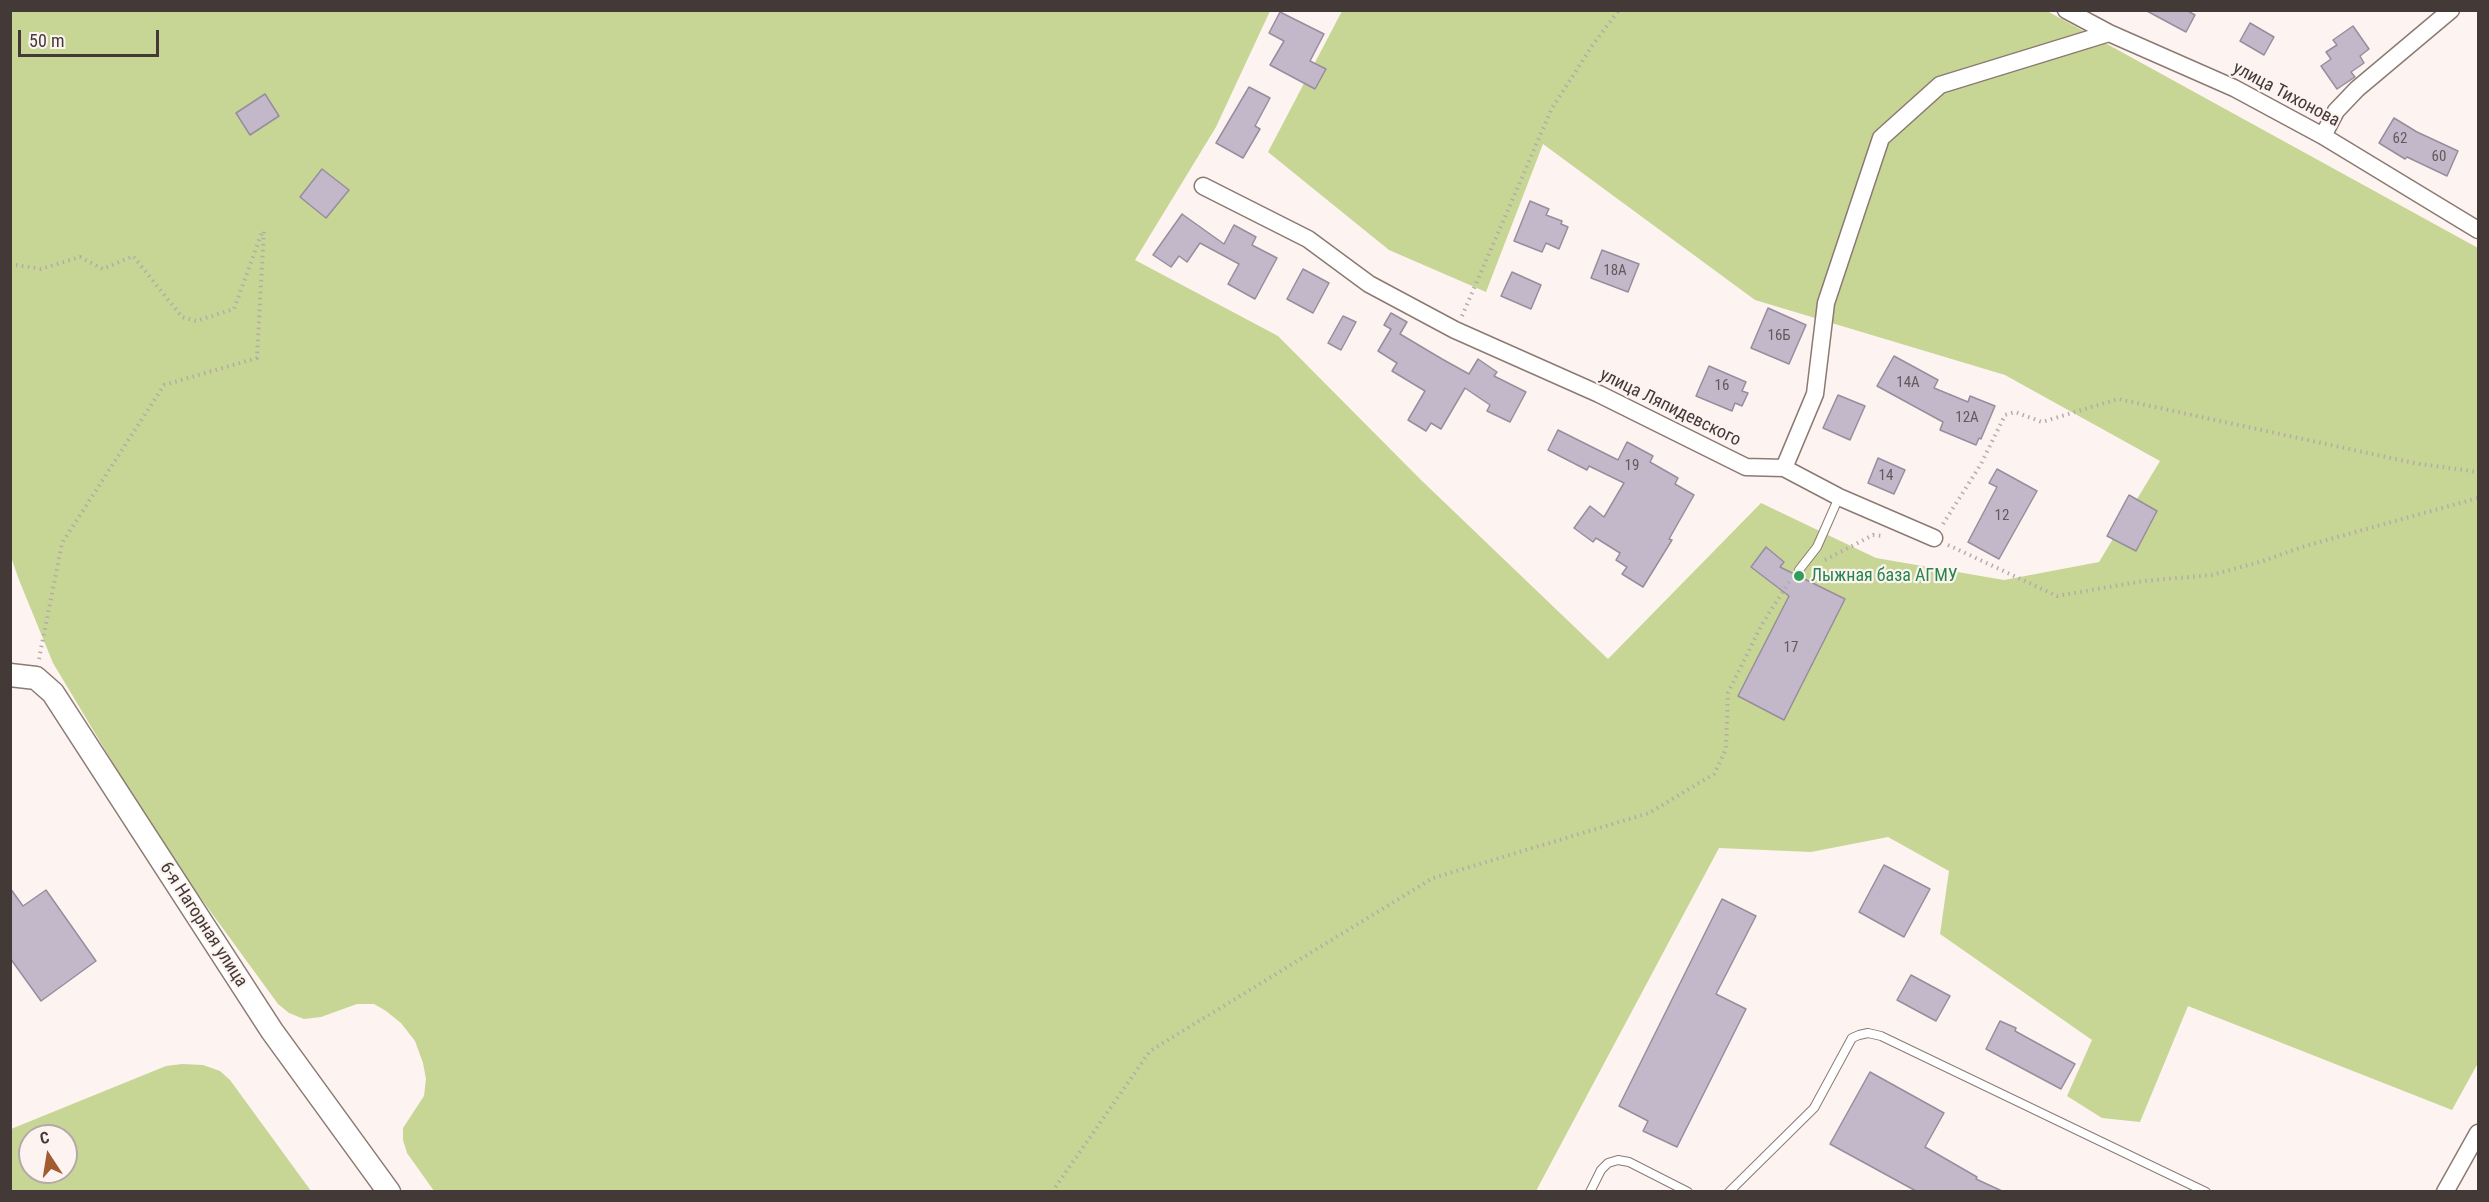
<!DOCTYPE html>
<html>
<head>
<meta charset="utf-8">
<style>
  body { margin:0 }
  #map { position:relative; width:2489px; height:1202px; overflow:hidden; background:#fdf4f1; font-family:"Roboto Condensed",sans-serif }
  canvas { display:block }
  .frame { position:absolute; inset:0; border:12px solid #433a37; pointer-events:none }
  .north { position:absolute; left:18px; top:1124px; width:60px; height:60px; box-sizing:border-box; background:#fdf4f1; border:2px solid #b3aaa7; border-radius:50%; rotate:348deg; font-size:16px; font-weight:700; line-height:24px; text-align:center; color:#433a37 }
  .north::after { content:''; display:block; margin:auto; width:21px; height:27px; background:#a15d2f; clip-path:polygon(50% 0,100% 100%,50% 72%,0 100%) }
  .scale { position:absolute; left:18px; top:30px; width:141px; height:27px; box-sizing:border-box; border:3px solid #433a37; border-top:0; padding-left:8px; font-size:18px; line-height:21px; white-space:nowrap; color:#433a37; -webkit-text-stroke:4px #fdf4f1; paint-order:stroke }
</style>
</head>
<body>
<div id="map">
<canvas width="2489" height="1202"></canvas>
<div class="frame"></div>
<div class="north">С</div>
<div class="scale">50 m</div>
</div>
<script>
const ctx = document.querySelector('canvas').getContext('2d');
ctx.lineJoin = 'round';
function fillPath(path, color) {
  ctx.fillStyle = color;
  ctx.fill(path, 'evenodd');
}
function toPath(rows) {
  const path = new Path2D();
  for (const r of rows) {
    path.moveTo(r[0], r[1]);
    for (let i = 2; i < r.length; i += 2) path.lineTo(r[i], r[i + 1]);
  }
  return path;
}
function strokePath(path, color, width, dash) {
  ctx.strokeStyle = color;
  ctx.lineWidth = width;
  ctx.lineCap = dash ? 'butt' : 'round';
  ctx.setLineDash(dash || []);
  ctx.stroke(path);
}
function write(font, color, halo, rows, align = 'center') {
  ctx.font = font + ' "Roboto Condensed",sans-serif';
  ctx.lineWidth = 4.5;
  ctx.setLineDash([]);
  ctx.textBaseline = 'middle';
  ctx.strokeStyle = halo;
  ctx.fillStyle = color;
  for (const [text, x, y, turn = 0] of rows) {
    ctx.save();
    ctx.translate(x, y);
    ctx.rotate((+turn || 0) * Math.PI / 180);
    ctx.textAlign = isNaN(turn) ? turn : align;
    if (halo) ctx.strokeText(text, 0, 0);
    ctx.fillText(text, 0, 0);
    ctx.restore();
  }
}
fillPath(toPath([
  [10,11,1270,11,1216,127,1135,260,1278,336,1420,479,1608,659,1761,503,1876,558,2004,580,2099,562,2160,461,2005,375,1755,300,1543,144,1486,292,1389,250,1268,152,1342,11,2047,11,2478,248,2478,1063,2452,1110,2188,1006,2140,1122,2102,1118,2067,1096,2092,1040,1940,934,1949,871,1888,837,1811,852,1719,848,1536,1191,434,1191,407,1153,403,1140,403,1128,424,1096,426,1079,423,1063,415,1041,401,1023,386,1011,374,1004,357,1004,321,1017,304,1019,289,1013,278,1004,162,845,53,663,19,580,10,554],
  [182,1064,203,1065,220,1071,230,1080,311,1191,11,1191,11,1129,166,1066],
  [30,1136,66,1136,66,1172,30,1172]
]), '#c7d595');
const building = toPath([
  [2145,10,2186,10,2195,15,2186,32,2145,10],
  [1280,12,1324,34,1310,61,1326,69,1315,89,1270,65,1284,41,1269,33,1280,12],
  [2250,23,2274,37,2264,55,2240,41,2250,23],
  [2353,26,2369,49,2360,56,2364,63,2351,72,2355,77,2337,89,2321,66,2331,59,2326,52,2337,45,2333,40,2353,26],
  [1249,87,1270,98,1255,126,1260,129,1243,158,1216,143,1249,87],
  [265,94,279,116,250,135,236,113,265,94],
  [2394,118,2417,132,2458,151,2447,176,2407,157,2405,159,2379,143,2394,118],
  [322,169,349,190,326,218,300,197,322,169],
  [1530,201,1549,209,1546,215,1562,221,1561,224,1568,227,1559,249,1546,243,1542,252,1514,241,1530,201],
  [1182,214,1224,244,1234,225,1256,237,1252,245,1277,258,1255,299,1228,284,1239,264,1200,243,1187,262,1179,256,1171,267,1153,255,1182,214],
  [1602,250,1639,264,1628,292,1591,278,1602,250],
  [1303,269,1329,283,1313,313,1287,299,1303,269],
  [1512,272,1541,285,1531,309,1501,296,1512,272],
  [1768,308,1806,325,1789,364,1751,348,1768,308],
  [1391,313,1407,322,1400,334,1442,359,1469,374,1478,359,1497,372,1494,376,1526,392,1510,422,1487,411,1490,405,1465,388,1441,429,1431,423,1426,431,1408,420,1425,391,1392,371,1397,363,1378,351,1391,329,1384,325,1391,313],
  [1343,316,1356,322,1341,350,1328,343,1343,316],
  [1894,356,1938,380,1934,388,1968,402,1970,396,1995,406,1981,439,1979,438,1976,445,1940,430,1943,422,1877,386,1894,356],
  [1709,366,1746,382,1742,391,1748,393,1742,406,1735,403,1732,411,1696,396,1709,366],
  [1838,395,1865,406,1850,440,1823,428,1838,395],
  [1558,430,1618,460,1627,442,1653,456,1650,462,1678,478,1675,484,1694,495,1669,539,1672,540,1643,587,1622,574,1627,567,1616,560,1620,553,1596,538,1593,542,1574,528,1590,506,1604,517,1624,483,1589,466,1587,470,1548,450,1558,430],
  [1878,458,1905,470,1894,494,1868,483,1878,458],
  [1997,469,2037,491,1999,559,1968,542,1997,487,1989,483,1997,469],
  [2129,495,2157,511,2136,551,2107,536,2129,495],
  [1766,547,1784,562,1780,567,1845,599,1784,720,1738,696,1789,596,1751,567,1766,547],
  [1884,865,1930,889,1904,937,1859,912,1884,865],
  [10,888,23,906,46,890,96,961,41,1001,10,958,10,888],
  [1722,899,1756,916,1716,994,1746,1009,1677,1147,1643,1131,1648,1121,1619,1106,1722,899],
  [1911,975,1950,996,1936,1021,1897,1000,1911,975],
  [2000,1021,2016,1028,2015,1031,2075,1064,2061,1089,1986,1049,2000,1021],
  [1870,1072,1944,1113,1925,1147,1977,1177,1976,1179,2002,1191,1916,1191,1830,1144,1870,1072]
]);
fillPath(building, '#c3b8c9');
strokePath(building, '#988d9d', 1.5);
const lane = toPath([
  [1799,570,1817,547,1839,497],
  [1590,1192,1601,1170,1608,1163,1618,1160,1629,1162,1688,1192],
  [1729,1192,1814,1108,1852,1038,1859,1035,1868,1033,1881,1036,2206,1192]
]);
const street = toPath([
  [2066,10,2109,33,2234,88,2323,136,2478,230],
  [2323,136,2336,111,2357,89,2451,10],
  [1203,186,1308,239,1369,284,1455,330,1599,394,1746,467,1784,468,1839,497,1934,538],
  [1784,468,1815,394,1826,303,1881,138,1940,85,2109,33],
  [2445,1192,2478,1133]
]);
const secondary = toPath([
  [10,675,36,678,53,693,272,1031,389,1192]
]);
strokePath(lane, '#8c7a72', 10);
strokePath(street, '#8c7a72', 19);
strokePath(secondary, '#8c7a72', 25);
strokePath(toPath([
  [10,11,11,10],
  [10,264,41,269,80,257,103,269,133,256,182,317,196,321,234,309,262,232],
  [1462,316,1552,108,1594,43,1619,10],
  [1943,524,1981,464,2005,415,2015,412,2042,422,2118,399,2414,463,2478,472],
  [1948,545,2057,596,2143,581,2212,575,2263,561,2305,546,2478,498],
  [1825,560,1873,535,1883,536],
  [39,659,62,543,164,385,257,358,264,228],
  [1052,1192,1150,1051,1433,878,1649,813,1714,774,1726,749,1728,693,1762,624,1791,579]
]), '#b5aca9', 4, [1.5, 4.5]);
strokePath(lane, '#fff', 8);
strokePath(street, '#fff', 16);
strokePath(secondary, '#fff', 22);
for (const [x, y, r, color] of [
  [1799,576,6,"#2e9e5b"]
]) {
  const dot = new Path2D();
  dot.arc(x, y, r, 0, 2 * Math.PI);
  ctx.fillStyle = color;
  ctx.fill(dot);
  strokePath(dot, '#fdf4f1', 2);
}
write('15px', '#635a5c', null, [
  ["62",2400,139],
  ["60",2439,157],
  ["18А",1615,271],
  ["16Б",1779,336],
  ["14А",1908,383],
  ["16",1722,386],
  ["12А",1967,418],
  ["19",1632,466],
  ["14",1886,476],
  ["12",2002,516],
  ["17",1791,648]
]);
write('18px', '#433a37', '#fdf4f1', [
  ["улица Тихонова",2286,95,28],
  ["улица Ляпидевского",1670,408,26],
  ["6-я Нагорная улица",203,925,57]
]);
write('18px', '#27864d', '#fdf4f1', [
  ["Лыжная база АГМУ",1811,576]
], 'left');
</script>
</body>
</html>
